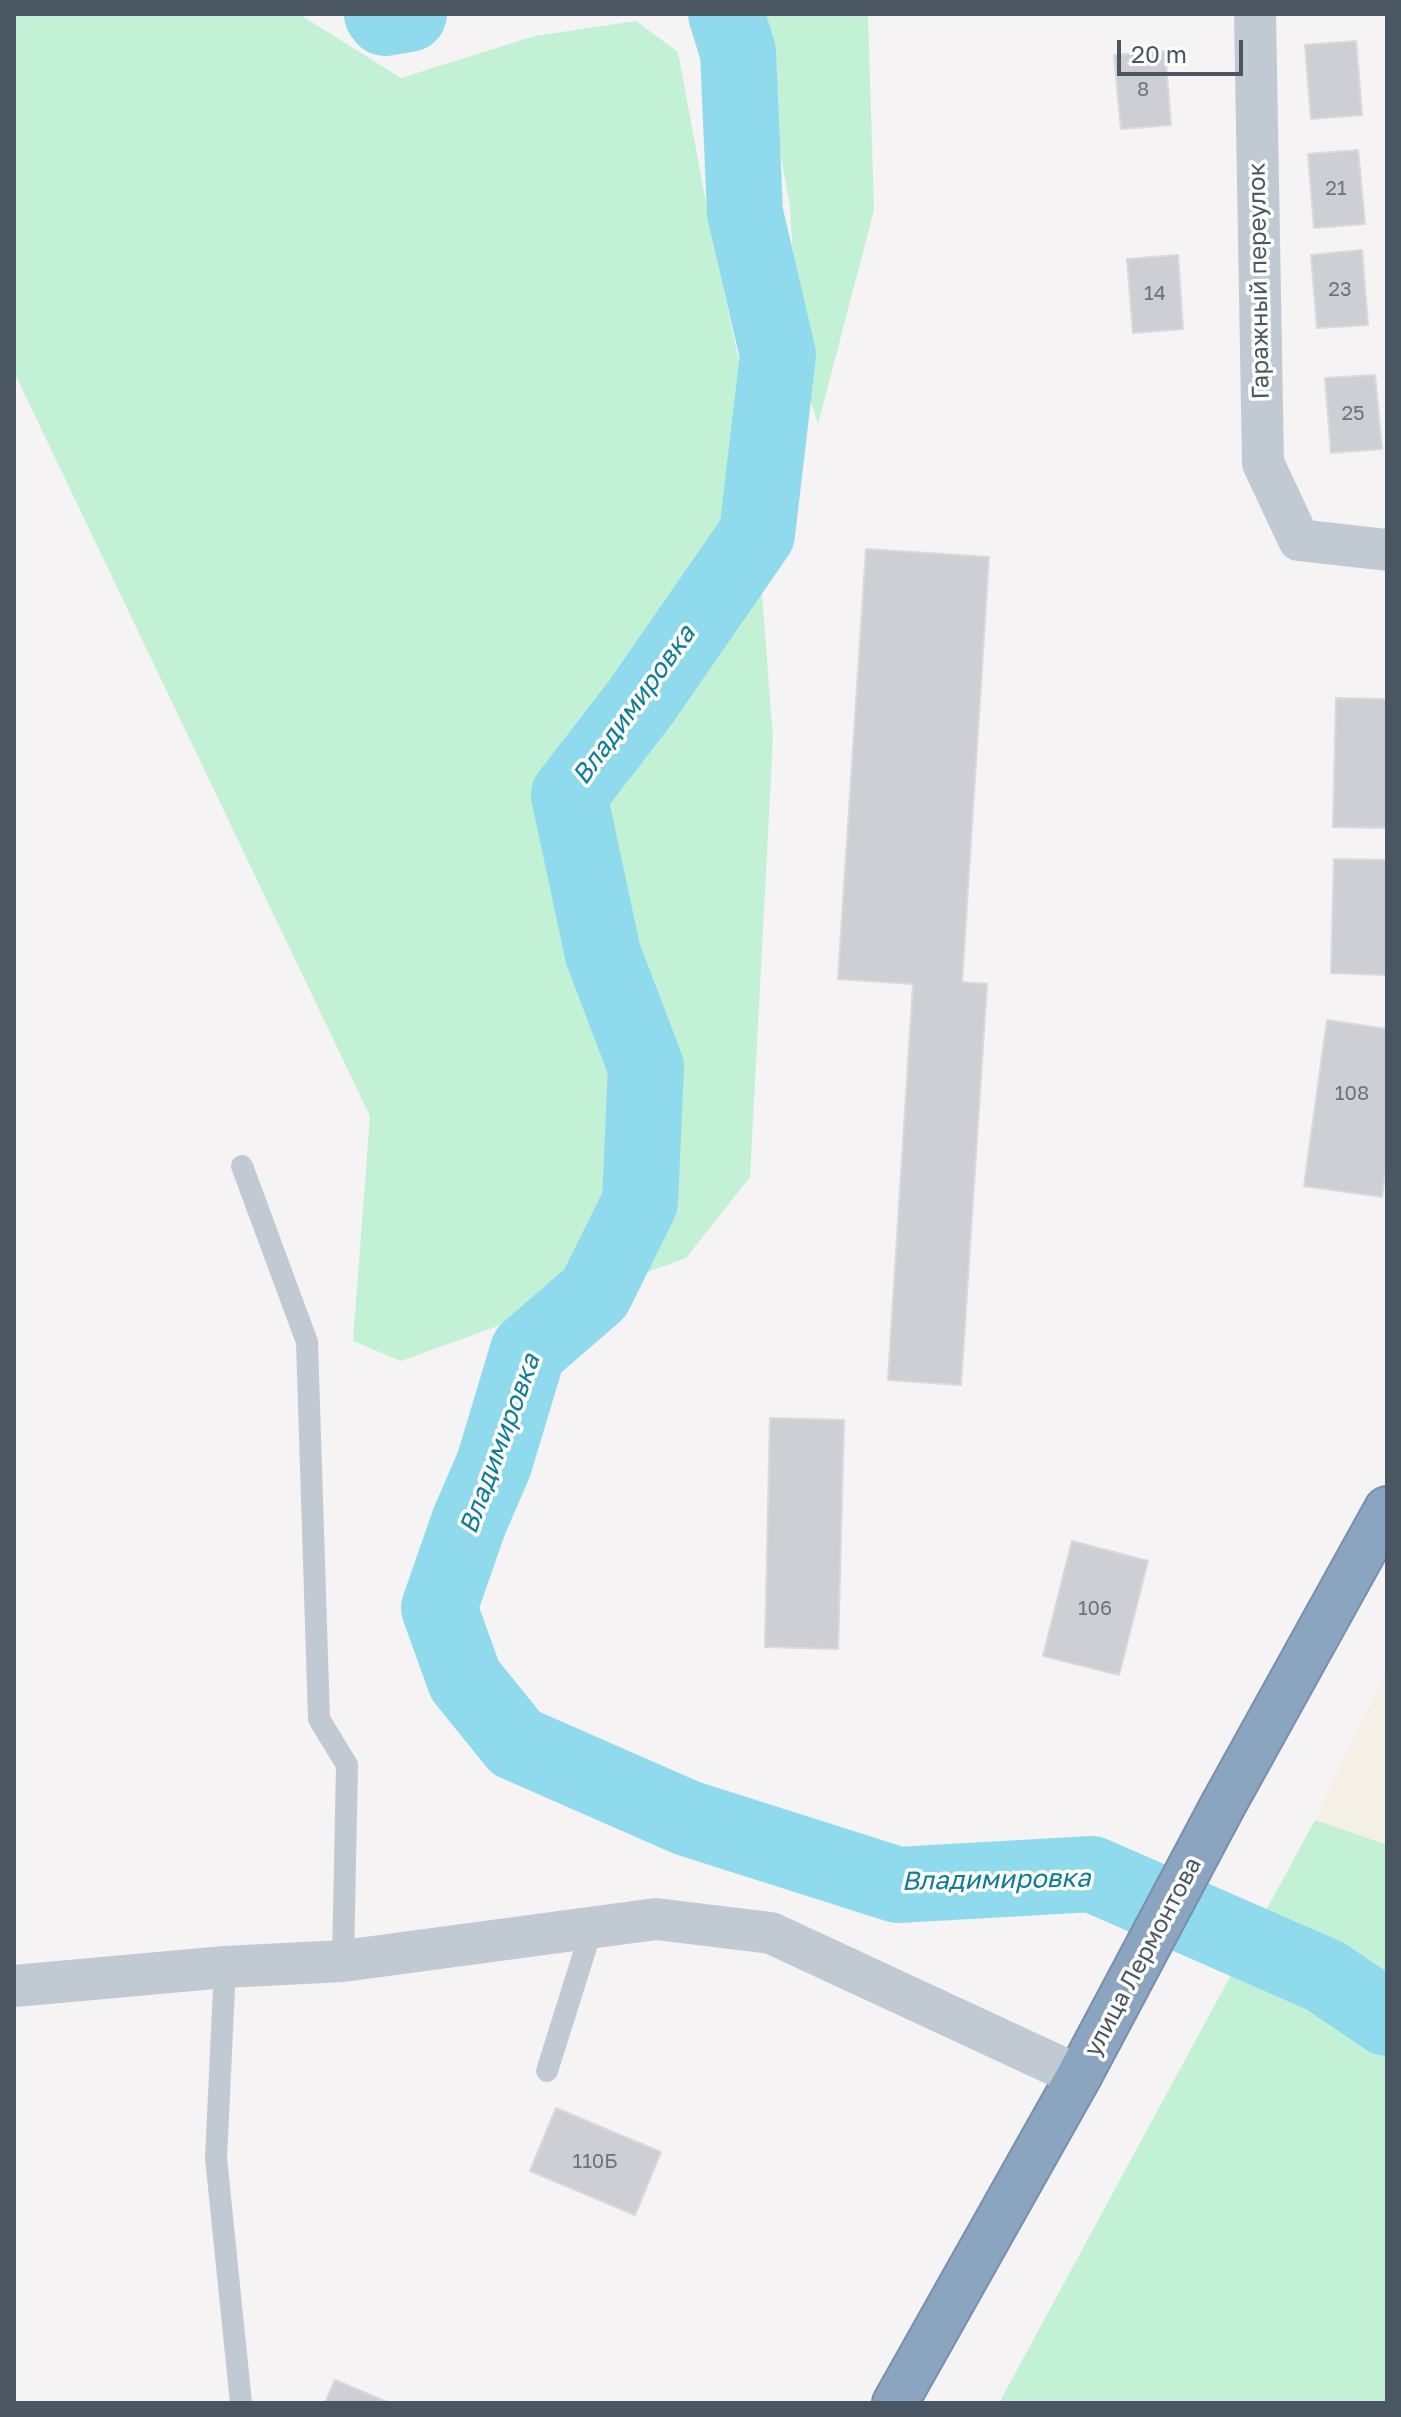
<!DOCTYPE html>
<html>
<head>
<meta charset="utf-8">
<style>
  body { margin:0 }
  #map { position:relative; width:1401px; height:2417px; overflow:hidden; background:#f5f3f3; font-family:"Golos Text",sans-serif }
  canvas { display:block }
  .frame { position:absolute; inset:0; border:16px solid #4a5661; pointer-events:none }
  .scale { position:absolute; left:1117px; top:40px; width:126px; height:36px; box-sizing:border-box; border:4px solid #4a5661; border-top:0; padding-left:10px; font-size:24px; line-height:28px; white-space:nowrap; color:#4a5661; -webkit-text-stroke:6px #fff; paint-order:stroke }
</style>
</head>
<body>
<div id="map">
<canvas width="1401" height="2417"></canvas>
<div class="frame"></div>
<div class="scale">20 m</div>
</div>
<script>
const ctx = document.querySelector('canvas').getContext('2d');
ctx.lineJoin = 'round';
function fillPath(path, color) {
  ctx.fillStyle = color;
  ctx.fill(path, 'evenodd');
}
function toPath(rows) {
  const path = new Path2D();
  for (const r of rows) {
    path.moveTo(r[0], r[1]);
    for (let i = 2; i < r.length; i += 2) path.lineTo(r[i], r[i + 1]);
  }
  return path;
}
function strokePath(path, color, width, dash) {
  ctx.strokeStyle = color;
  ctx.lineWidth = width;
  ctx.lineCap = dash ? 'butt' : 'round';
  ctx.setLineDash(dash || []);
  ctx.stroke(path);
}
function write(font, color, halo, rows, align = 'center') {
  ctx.font = font + ' "Golos Text",sans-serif';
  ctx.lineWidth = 7;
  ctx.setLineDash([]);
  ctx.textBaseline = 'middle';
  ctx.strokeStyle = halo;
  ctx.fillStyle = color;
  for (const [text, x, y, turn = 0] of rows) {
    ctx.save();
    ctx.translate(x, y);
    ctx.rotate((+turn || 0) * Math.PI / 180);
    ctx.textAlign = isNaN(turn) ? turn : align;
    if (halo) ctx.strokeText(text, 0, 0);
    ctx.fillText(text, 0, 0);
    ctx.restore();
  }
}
fillPath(toPath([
  [14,14,299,14,401,78,535,36,636,21,678,52,714,246,747,399,773,738,750,1177,686,1258,401,1361,353,1341,370,1116,14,372],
  [755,14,868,14,874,210,818,424,799,366,790,206],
  [1346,1816,1387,1832,1387,2403,999,2403,1315,1820]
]), '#c3f1d5');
fillPath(toPath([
  [1387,1669,1387,1845,1315,1820]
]), '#f5f0e5');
strokePath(toPath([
  [382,14,385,18,409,14],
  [726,14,738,52,745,213,778,355,757,534,640,703,569,795,603,954,646,1067,640,1202,595,1293,528,1351,494,1464,469,1522,439,1608,465,1680,516,1743,687,1818,898,1885,1092,1874,1325,1976,1387,2018]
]), '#90daee', 76);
const building = toPath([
  [1356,41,1362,115,1311,119,1305,45,1356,41],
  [1165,51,1171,125,1121,129,1114,55,1165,51],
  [1358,150,1365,224,1314,228,1308,154,1358,150],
  [1362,250,1368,325,1317,328,1311,255,1362,250],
  [1178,255,1183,329,1133,333,1127,259,1178,255],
  [1375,375,1382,449,1331,453,1325,378,1375,375],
  [866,549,989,557,962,982,987,984,961,1385,888,1380,913,984,838,979,866,549],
  [1336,698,1387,699,1387,828,1333,827,1336,698],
  [1334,859,1387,860,1387,975,1331,973,1334,859],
  [1327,1020,1387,1029,1387,1159,1382,1197,1304,1186,1327,1020],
  [770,1418,844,1420,838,1649,765,1647,770,1418],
  [1072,1541,1148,1561,1119,1675,1043,1656,1072,1541],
  [556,2108,661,2152,635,2215,530,2171,556,2108],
  [335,2380,390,2403,325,2403,335,2380]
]);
fillPath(building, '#cdcfd5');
strokePath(building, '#d7d9de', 2);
const highway = toPath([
  [895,2403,1079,2076,1223,1805,1387,1509]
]);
strokePath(highway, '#7690ad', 48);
strokePath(toPath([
  [242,1166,307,1342,319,1719,347,1765,343,1961],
  [225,1967,216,2158,241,2403],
  [547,2071,592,1928]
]), '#c1cad2', 22);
strokePath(toPath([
  [1255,14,1263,463,1299,540,1387,550],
  [14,1986,225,1967,343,1961,656,1919,771,1933,1079,2076]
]), '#c1cad2', 42);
strokePath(highway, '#8ba5c1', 44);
write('20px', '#6b747e', null, [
  ["8",1143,90],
  ["21",1336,189],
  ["23",1340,290],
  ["14",1155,294],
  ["25",1353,414],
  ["108",1352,1094],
  ["106",1095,1609],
  ["110Б",595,2162]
]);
write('24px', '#4a5661', '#fff', [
  ["Гаражный переулок",1259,281,-91],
  ["улица Лермонтова",1143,1957,-62]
]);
write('italic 26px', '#0c7c9b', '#fff', [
  ["Владимировка",634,705,-54],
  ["Владимировка",500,1444,-70],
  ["Владимировка",996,1880,-1]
]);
</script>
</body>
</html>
